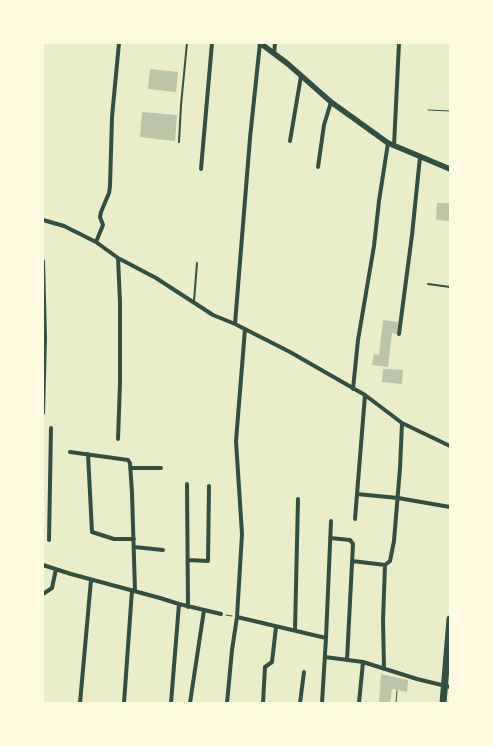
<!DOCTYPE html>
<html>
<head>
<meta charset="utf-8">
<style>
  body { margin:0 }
  #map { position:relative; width:493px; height:746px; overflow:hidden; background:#e9edc9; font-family:Roboto,sans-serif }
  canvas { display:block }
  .frame { position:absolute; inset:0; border:44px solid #fefae0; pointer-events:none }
</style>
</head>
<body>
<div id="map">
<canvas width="493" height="746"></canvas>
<div class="frame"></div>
</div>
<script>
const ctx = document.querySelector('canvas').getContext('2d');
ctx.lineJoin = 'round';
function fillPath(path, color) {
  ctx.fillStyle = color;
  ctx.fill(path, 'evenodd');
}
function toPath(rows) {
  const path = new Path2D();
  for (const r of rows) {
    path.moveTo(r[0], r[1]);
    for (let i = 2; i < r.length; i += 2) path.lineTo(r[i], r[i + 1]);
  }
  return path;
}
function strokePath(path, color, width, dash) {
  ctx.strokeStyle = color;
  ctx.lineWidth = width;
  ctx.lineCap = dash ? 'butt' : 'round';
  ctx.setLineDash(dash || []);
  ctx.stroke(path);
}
fillPath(toPath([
  [150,69,178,72,176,92,148,89],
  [142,112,177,115,175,141,140,137],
  [437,203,450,203,450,221,436,220],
  [383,320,398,322,397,334,392,333,388,367,372,365,374,354,379,355],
  [383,369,403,370,402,384,382,382],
  [381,674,408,680,407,692,392,689,390,703,379,703]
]), '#bcc5a7');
strokePath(toPath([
  [428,110,450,111],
  [226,615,232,616],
  [396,703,397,691]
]), '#344e41', 1);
strokePath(toPath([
  [179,142,181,105,187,43],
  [428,284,450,287],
  [194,301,197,263]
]), '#344e41', 2);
strokePath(toPath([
  [274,54,275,43],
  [290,141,301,76],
  [394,146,399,43],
  [318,167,324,125,331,102],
  [201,169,212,43],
  [43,220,64,226,96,242,118,258,156,278,213,315,235,324,290,352,365,395,402,423,450,446],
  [96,242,103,225,100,217,101,212,109,193,110,186,112,117,119,43],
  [43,261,45,338,43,413],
  [235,324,250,138,260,43],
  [399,334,412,235,420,157],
  [353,389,358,340,374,246,379,201,388,143],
  [118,439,120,383,120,302,118,258],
  [70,452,128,460,130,463,132,493,135,591],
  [88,454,92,532,114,539,134,539],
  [130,468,161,468],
  [187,484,188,607],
  [357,494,398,498,450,507],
  [355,519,365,395],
  [330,538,350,540,353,544,347,660],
  [49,540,51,428],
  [134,547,163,550],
  [188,560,208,561,209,486],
  [352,561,385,565],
  [43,565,71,574,160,598,179,604,221,614],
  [43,594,52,588,56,569],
  [237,617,326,638],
  [295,630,298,499],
  [325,657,363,662,417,679,450,687],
  [384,668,383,620,385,565,390,561,394,541,400,468,402,423],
  [80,703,91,580],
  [124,703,132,590],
  [171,703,179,604],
  [190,703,204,610],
  [227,703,232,650,237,617,242,534,236,441,245,329],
  [263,703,265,667,272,662,276,627],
  [300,703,304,672],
  [322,703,326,638,331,521],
  [359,703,363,662]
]), '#344e41', 4);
strokePath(toPath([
  [260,43,288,64,331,102,388,143,450,169]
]), '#344e41', 5.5);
strokePath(toPath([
  [443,703,450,619]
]), '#344e41', 7);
</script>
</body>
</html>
